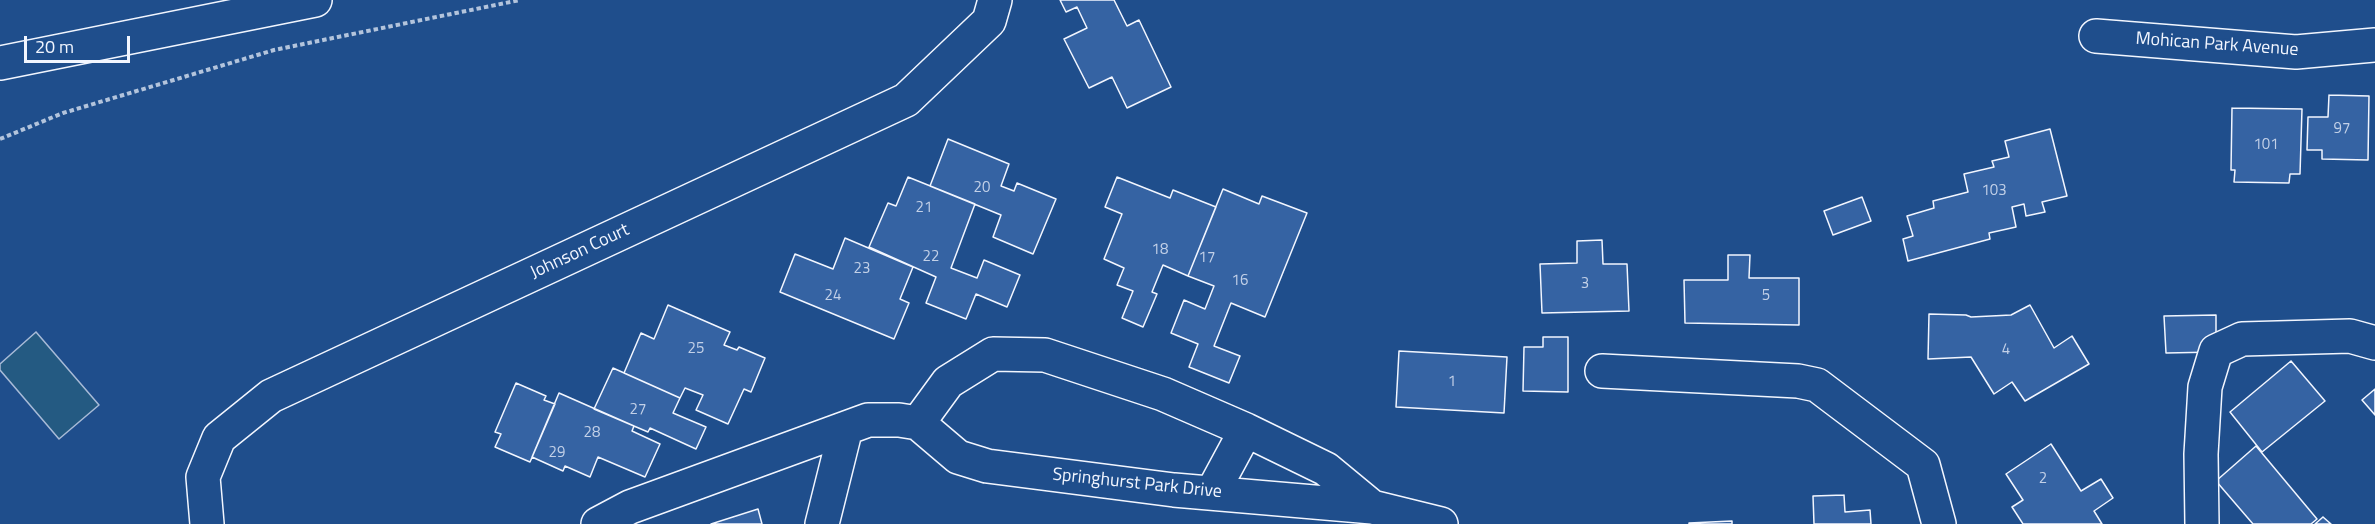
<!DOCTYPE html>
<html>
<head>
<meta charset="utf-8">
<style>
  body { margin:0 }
  #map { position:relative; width:2375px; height:524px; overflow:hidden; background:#1f4e8c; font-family:"Titillium Web",sans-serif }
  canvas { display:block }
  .scale { position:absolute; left:24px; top:36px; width:106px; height:27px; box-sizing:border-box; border:3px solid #f2f6ff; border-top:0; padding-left:8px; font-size:18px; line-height:21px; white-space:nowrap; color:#f2f6ff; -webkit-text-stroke:4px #1f4e8c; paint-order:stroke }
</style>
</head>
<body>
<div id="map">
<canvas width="2375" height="524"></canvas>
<div class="scale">20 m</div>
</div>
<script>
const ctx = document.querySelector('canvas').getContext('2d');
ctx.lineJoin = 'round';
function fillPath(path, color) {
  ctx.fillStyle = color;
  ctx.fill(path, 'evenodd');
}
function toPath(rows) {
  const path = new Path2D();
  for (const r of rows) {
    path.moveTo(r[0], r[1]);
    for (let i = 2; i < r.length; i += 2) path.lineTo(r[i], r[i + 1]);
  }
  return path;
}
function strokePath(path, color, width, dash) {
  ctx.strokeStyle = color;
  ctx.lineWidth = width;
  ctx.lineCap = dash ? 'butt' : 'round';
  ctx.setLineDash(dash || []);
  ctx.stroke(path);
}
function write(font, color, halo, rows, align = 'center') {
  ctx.font = font + ' "Titillium Web",sans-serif';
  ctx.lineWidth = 4.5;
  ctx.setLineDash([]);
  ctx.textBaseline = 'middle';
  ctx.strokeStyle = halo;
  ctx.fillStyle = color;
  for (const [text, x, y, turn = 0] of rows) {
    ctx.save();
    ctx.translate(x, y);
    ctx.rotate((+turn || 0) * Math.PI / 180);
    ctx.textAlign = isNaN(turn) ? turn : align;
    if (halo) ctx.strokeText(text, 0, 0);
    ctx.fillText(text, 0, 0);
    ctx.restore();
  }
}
const green = toPath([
  [36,332,99,405,59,439,0,370,0,364,36,332]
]);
fillPath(green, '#245a82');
strokePath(green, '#a8bbd7', 1.5);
const building = toPath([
  [1060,0,1114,0,1127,26,1139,20,1171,87,1127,108,1112,77,1089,88,1064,39,1087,28,1077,7,1066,12,1060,0],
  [2329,95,2369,96,2368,160,2322,159,2322,150,2307,150,2308,117,2328,117,2329,95],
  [2232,108,2302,109,2300,174,2290,174,2289,183,2234,182,2235,170,2231,170,2232,108],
  [2050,129,2067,196,2042,202,2045,212,2026,216,2024,204,2012,207,2016,227,1989,233,1990,239,1908,261,1903,239,1913,236,1907,216,1934,208,1933,201,1968,192,1964,174,1994,167,1992,161,2009,157,2005,141,2050,129],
  [948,139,1009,164,1001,186,1014,191,1017,183,1056,199,1033,254,993,237,1001,215,930,186,948,139],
  [908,177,975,204,951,268,977,278,984,260,1020,275,1007,307,976,294,966,319,926,303,936,277,869,247,888,203,896,206,908,177],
  [1117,177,1170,198,1173,190,1216,207,1188,276,1163,265,1152,292,1157,294,1143,327,1122,318,1133,291,1117,285,1124,268,1104,259,1122,214,1105,207,1117,177],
  [1223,189,1259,204,1262,196,1307,213,1265,317,1231,303,1214,346,1240,356,1229,383,1189,367,1198,344,1171,333,1184,300,1205,309,1214,286,1188,276,1223,189],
  [1862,197,1871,221,1833,235,1824,211,1862,197],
  [845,238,913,267,900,299,909,303,894,339,780,292,795,254,833,269,845,238],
  [1602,240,1603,264,1627,264,1629,311,1542,313,1540,264,1577,263,1577,241,1602,240],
  [1728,255,1750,255,1749,278,1799,278,1799,325,1685,323,1684,280,1728,280,1728,255],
  [668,305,730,332,724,345,737,350,739,347,765,358,751,392,744,389,728,424,696,410,703,395,685,388,680,398,624,373,641,333,654,339,668,305],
  [2030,305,2054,348,2072,336,2089,364,2025,401,2012,382,1994,394,1971,357,1928,359,1929,314,1966,315,1971,317,2011,315,2030,305],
  [2216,315,2216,352,2166,353,2164,316,2216,315],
  [1543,337,1568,337,1568,392,1523,391,1524,347,1543,347,1543,337],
  [1399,351,1507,357,1504,413,1396,407,1399,351],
  [2291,361,2325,401,2262,452,2230,412,2291,361],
  [613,368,680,398,673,413,706,427,696,449,650,428,648,432,594,409,613,368],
  [516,383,546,396,544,400,555,404,530,462,495,447,501,434,495,432,516,383],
  [2375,389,2375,415,2362,400,2375,389],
  [559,393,634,426,632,431,660,444,645,477,598,457,590,477,565,466,563,471,532,457,559,393],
  [2051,444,2081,491,2101,479,2113,498,2094,511,2102,524,2023,524,2012,507,2023,500,2006,474,2051,444],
  [2256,446,2317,519,2311,524,2253,524,2216,481,2256,446],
  [1844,495,1845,512,1870,510,1871,524,1814,524,1813,496,1844,495],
  [758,509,762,524,711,524,758,509],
  [2323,517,2331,524,2315,524,2323,517],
  [1732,521,1732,524,1689,524,1689,523,1732,521]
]);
fillPath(building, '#3563a3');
strokePath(building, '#f2f6ff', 1.5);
const minor = toPath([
  [2096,36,2296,52,2375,45],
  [0,63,315,0],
  [1602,371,1798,381,1817,385,1923,465,1939,524],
  [918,423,948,382,993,354,1045,355,1163,394,1246,430,1326,469,1372,507],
  [1212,493,1246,430],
  [207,524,203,477,219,438,271,396,906,100,989,21,995,0],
  [598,524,630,507,868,420,899,420,918,423,958,457,987,466,1174,490,1372,507,1441,524],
  [822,524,846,428],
  [2202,524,2201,454,2205,387,2216,351,2242,339,2350,336,2375,343]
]);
strokePath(minor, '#f2f6ff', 36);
strokePath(toPath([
  [0,139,63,113,274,50,520,0]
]), '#b3c4dc', 4, [4.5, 3]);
strokePath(minor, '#1f4e8c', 33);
write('15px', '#c3d1e8', null, [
  ["97",2342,129],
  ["101",2266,145],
  ["20",982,188],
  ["103",1994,191],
  ["21",924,208],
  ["18",1160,250],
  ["22",931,257],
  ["17",1207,258],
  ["23",862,269],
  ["16",1240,281],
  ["3",1585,284],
  ["24",833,296],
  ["5",1766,296],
  ["25",696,349],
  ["4",2006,350],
  ["1",1452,382],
  ["27",638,410],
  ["28",592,433],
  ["29",557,453],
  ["2",2043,479]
]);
write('18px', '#f2f6ff', '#1f4e8c', [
  ["Mohican Park Avenue",2217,45,4],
  ["Johnson Court",580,252,-25],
  ["Springhurst Park Drive",1137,484,6]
]);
</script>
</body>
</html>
